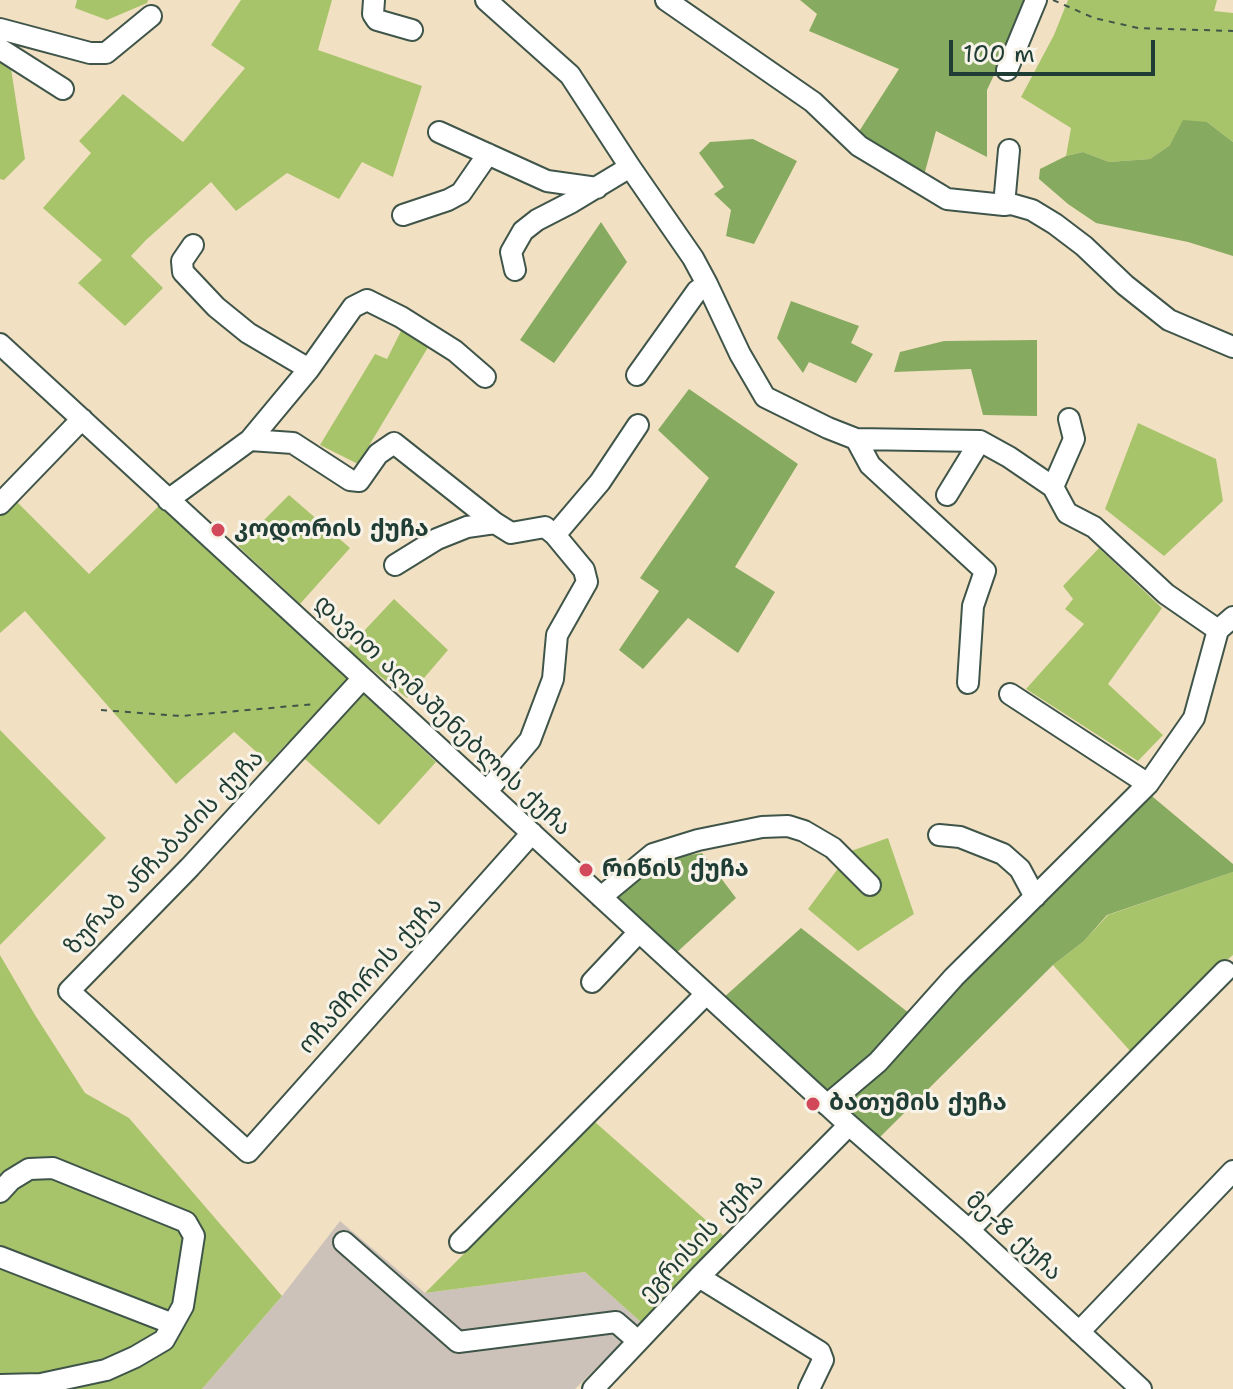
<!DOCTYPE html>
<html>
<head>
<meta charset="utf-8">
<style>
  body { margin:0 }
  #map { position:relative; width:1233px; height:1389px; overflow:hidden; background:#f2e0c3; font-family:"Shantell Sans",sans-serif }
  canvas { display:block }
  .scale { position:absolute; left:949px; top:40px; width:206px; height:36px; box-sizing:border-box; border:4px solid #1f3d34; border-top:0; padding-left:10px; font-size:24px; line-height:28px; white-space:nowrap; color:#1f3d34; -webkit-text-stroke:6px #f7f3e8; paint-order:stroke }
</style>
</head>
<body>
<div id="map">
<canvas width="1233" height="1389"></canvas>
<div class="scale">100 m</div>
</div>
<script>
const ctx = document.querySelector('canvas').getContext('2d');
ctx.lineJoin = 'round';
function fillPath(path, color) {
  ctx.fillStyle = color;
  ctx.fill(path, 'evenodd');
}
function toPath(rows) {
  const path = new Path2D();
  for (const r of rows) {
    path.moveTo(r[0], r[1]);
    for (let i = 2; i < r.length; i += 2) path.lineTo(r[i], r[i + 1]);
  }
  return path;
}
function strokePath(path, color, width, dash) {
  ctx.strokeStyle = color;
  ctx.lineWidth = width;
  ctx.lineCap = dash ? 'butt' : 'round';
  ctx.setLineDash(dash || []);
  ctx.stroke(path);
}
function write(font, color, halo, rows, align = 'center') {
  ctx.font = font + ' "Shantell Sans","Noto Sans Georgian",sans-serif';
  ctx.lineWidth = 6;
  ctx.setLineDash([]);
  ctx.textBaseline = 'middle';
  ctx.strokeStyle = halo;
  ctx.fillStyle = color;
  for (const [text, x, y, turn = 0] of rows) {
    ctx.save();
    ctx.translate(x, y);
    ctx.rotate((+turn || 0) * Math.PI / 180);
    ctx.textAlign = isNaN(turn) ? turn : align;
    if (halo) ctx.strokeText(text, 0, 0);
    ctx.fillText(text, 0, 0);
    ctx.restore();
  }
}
fillPath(toPath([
  [340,1221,425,1293,585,1272,642,1323,575,1389,202,1389,282,1296]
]), '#ccc2b9');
fillPath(toPath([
  [77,0,148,0,147,3,107,20,75,8],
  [241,0,332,0,318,50,422,86,393,177,362,162,339,199,287,173,236,211,211,182,146,240,131,256,163,288,125,326,78,283,102,260,43,208,91,153,79,141,123,94,183,142,245,68,211,45],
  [1068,0,1217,0,1214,11,1233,13,1233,142,1207,122,1170,145,1150,159,1109,162,1083,152,1066,156,1071,128,1021,97,1054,35],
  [0,53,10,62,25,159,4,180,0,179],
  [403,327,430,344,358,464,320,445,375,354,387,359],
  [1138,423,1216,459,1223,501,1164,556,1105,509],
  [289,495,350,548,300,604,238,546],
  [13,498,89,574,161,504,436,762,379,825,287,743,269,763,234,732,176,784,25,611,0,633,0,512],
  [1099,548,1162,608,1108,684,1163,735,1138,761,1026,689,1084,624,1065,609,1073,599,1063,586],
  [394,599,448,650,407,698,347,649],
  [0,730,106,838,0,945],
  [888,838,914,914,858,951,808,909,851,851],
  [1233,872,1233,955,1202,980,1131,1052,1053,965,1084,941,1108,915],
  [0,955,35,1015,85,1093,129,1118,282,1296,202,1389,0,1389],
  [595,1122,725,1237,642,1323,585,1272,425,1293]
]), '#a8c46b');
fillPath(toPath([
  [800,0,1029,0,987,90,987,157,936,131,923,179,906,170,858,133,899,69,809,31,817,14],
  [1183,120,1207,122,1233,142,1233,256,1188,242,1096,223,1068,204,1039,179,1040,169,1066,156,1083,152,1109,162,1150,159,1170,145],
  [753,139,797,161,754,244,726,236,731,210,714,194,724,187,699,153,710,142],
  [601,222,627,262,554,363,520,340],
  [791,301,859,326,851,343,873,354,856,383,809,362,803,373,777,338],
  [1037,340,1037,416,983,415,971,369,894,372,900,352,944,341],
  [689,389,798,464,735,567,775,592,738,653,688,618,643,669,619,650,659,591,640,578,709,478,658,430],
  [1147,792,1233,864,1233,872,1107,915,1084,941,1053,965,878,1139,842,1106],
  [702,853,736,898,675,954,613,896,648,862],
  [801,928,914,1017,830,1097,722,999]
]), '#86aa5f');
const minor = toPath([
  [374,0,373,14,377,20,412,30],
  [486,0,570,75,630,167,693,258,707,284,740,354,765,397,828,428,856,439,980,441,1009,457,1053,487,1067,513,1094,527,1166,594,1218,630],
  [666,0,813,102,859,146,947,199,1004,205,1011,204,1032,210,1055,224,1084,246,1125,285,1169,320,1233,347],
  [0,29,90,53,106,53,151,16],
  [0,49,63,89],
  [1007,70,1036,0],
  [439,132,547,181,597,188],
  [1004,205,1009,150],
  [403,215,448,200,461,193,488,154],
  [193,245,182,261,183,272,216,307,248,333,309,369],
  [515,270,511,252,523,231,537,220,572,202,630,167],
  [0,344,849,1125,969,1230,1141,1389],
  [637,375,697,291,707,284],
  [856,439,870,465,985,571,973,606,968,683],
  [250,440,293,443,350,480,359,481,378,454,394,443,495,523,511,533,545,527,555,535,584,570,587,582,557,635,553,679,530,740,487,791],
  [1053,487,1074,439,1069,419],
  [947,495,980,441],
  [168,500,250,440,309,369,353,307,367,300,401,317,455,351,485,377],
  [0,504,82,419],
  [555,535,600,482,638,425],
  [395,565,437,539,467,527,495,523],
  [363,678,190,867,69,991,248,1152,532,833],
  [1010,694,1148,784],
  [939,835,960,837,1003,854,1020,869,1035,897],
  [601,897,653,854,698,840,762,827,788,826,804,831,833,848,870,885],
  [592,982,639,932],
  [827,1105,878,1062,954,977,1148,784,1194,718,1218,630,1233,617],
  [0,1192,11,1180,29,1169,53,1168,186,1222,194,1236,183,1306,164,1340,135,1357,106,1370,41,1384,0,1385],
  [969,1230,1225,971],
  [344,1242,458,1342,616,1322,638,1341],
  [460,1242,706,994],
  [0,1257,173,1324],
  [699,1277,820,1352,823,1360,809,1389],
  [1079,1332,1233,1171],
  [593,1389,699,1277,849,1125]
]);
strokePath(minor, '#3f5549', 24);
strokePath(toPath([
  [1053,0,1094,18,1138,28,1233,31],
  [101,710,181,716,315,704]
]), '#3f5549', 2, [6, 6]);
strokePath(minor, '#fff', 20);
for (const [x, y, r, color] of [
  [218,530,8,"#d1495b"],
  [586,870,8,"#d1495b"],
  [813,1104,8,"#d1495b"]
]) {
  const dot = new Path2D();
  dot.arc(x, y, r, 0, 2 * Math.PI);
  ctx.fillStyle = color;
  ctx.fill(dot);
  strokePath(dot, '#f7f3e8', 3);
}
write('bold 24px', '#1f3d34', '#f7f3e8', [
  ["კოდორის ქუჩა",234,530],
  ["რიწის ქუჩა",602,870],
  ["ბათუმის ქუჩა",829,1104]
], 'left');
write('24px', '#1f3d34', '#f7f3e8', [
  ["დავით აღმაშენებლის ქუჩა",442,716,43],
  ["ზურაბ ანჩაბაძის ქუჩა",165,853,-46],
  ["ოჩამჩირის ქუჩა",371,976,-48],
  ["მე-8 ქუჩა",1013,1237,42],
  ["ეგრისის ქუჩა",702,1238,-46]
]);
</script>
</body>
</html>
